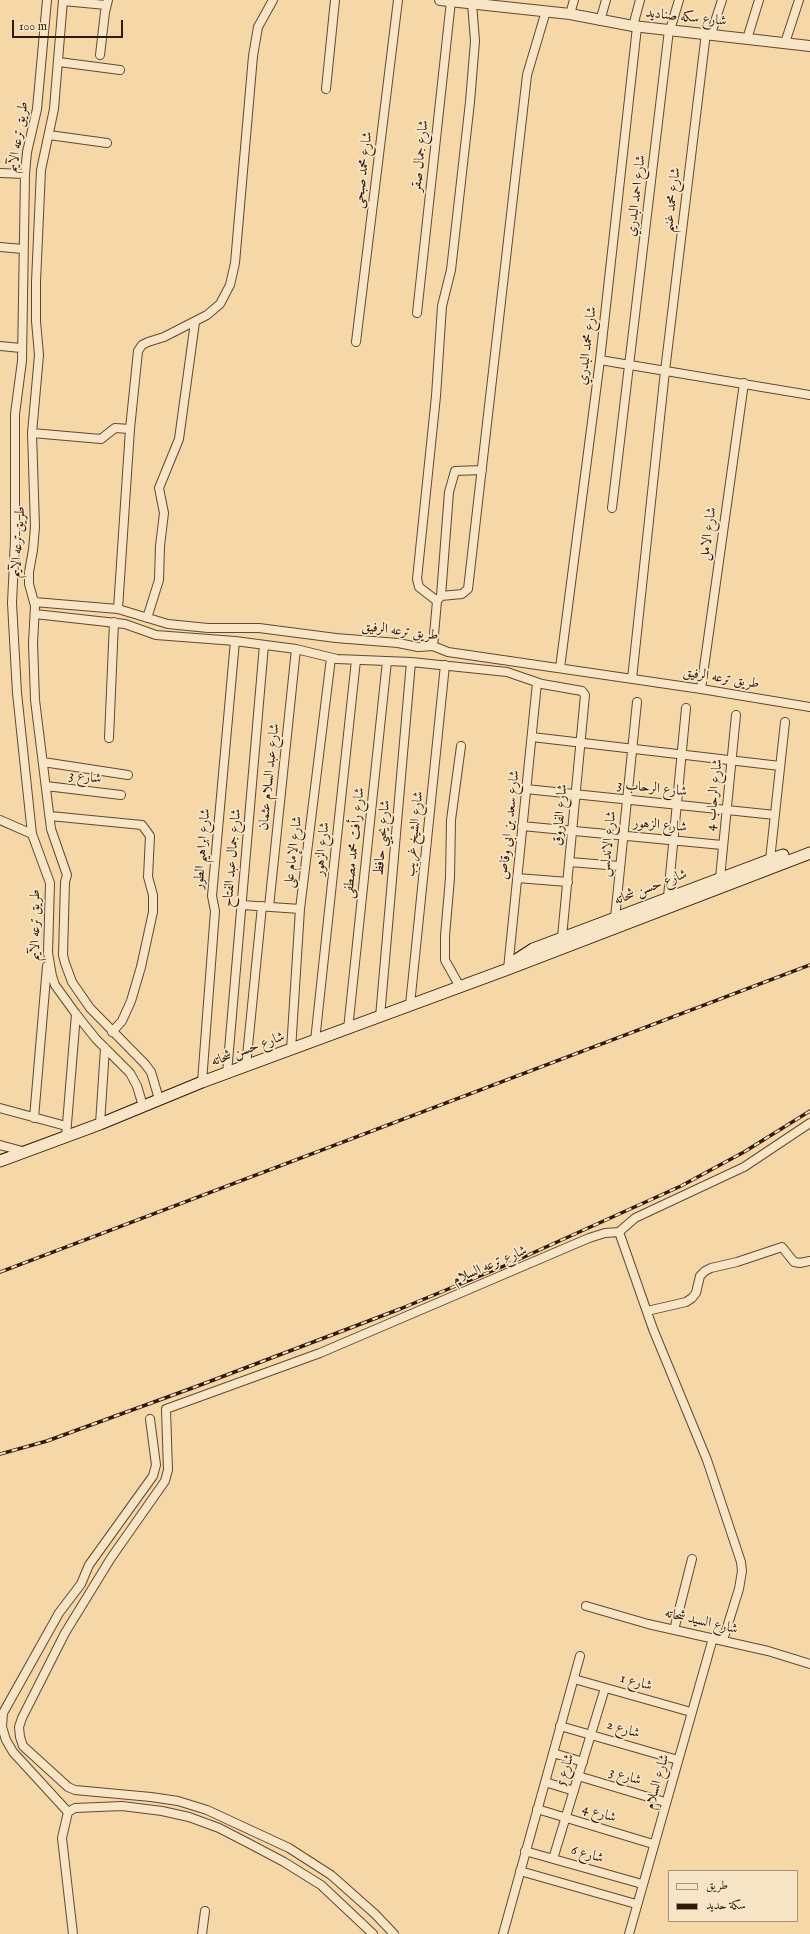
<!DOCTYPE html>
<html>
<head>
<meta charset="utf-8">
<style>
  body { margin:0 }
  #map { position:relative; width:810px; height:1934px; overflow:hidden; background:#f5d7a8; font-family:"IM FELL English",Amiri,serif }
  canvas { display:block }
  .legend { position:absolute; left:668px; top:1870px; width:130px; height:52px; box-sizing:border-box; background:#f8e5c6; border:1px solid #a8937a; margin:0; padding:5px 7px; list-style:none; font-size:12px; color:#311809 }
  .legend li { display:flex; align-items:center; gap:8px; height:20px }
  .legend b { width:20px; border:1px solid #a8937a }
  .scale { position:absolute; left:12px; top:20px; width:111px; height:18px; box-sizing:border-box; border:2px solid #311809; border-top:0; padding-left:5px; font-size:12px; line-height:14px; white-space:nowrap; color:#311809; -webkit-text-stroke:3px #f8e5c6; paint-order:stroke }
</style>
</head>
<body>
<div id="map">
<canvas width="810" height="1934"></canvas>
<ul class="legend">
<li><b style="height:5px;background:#f8e5c6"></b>طريق</li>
<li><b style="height:5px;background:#311809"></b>سكة حديد</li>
</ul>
<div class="scale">100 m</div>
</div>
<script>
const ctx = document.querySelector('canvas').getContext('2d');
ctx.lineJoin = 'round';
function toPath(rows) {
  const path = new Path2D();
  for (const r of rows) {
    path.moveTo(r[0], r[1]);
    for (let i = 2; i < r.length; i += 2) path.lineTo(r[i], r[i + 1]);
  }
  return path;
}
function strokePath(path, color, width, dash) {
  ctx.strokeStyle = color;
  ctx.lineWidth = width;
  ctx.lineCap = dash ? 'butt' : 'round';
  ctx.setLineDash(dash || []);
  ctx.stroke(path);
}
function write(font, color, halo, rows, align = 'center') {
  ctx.font = font + ' "IM FELL English",Amiri,serif';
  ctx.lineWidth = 3.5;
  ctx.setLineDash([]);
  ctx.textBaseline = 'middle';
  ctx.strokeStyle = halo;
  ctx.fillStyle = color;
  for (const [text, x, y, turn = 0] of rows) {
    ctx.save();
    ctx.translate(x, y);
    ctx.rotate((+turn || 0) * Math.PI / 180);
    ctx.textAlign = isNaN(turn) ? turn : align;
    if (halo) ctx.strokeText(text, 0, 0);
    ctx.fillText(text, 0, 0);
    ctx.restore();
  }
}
const minor = toPath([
  [47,0,37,109,27,152,25,174,22,361,15,414,15,540,12,603,17,693,32,834,50,883,48,953,52,976,55,985,76,1014,96,1039,130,1073,137,1086,143,1106],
  [63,0,54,109,41,170,36,282,36,321,39,355,32,433,35,527,33,550,29,572,29,584,35,606,33,643,35,700,51,829,67,875,65,882,63,955,65,963,72,982,90,1008,145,1064,151,1072,159,1099],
  [63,1,106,5],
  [570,14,574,0],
  [600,21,606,0],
  [633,26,640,0],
  [670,30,679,0],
  [711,34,722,0],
  [747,39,759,0],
  [785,43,799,0],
  [100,55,105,12,108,0],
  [59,62,120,70],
  [326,89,335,0],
  [49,135,107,143],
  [0,173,25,174],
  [0,247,23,249],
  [417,313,451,1],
  [356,342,398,0],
  [0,346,21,348],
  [600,360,810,395],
  [32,433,101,439,115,428,130,429],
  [612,508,669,30],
  [441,596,449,492,455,471,482,470],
  [437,601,419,587,417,579,436,396,442,306,451,270,470,102,475,41,472,3],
  [34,602,118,609,168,624,208,628,259,628,336,638,398,643,418,647,433,646,448,652,701,689,810,707],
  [118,609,130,429,138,351,142,345,148,342,164,337,207,315,220,304,230,285,235,263,253,56,258,27,273,0],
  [35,614,125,624,156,635,235,641,296,649,337,659,411,662,507,672,542,684,582,691,585,695,562,937],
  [147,618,159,580,160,546,164,513,159,488,179,439,195,322],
  [433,646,437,601,441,596,462,594,468,589,527,75,546,11],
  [560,668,600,360,637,27],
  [632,679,665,371,706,33],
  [701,689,744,383],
  [532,737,780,766],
  [109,738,114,622],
  [43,762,128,775],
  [46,786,121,795],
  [526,789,775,815],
  [50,816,142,825,150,836,148,877,153,895,153,912,141,967,131,1001,122,1021,112,1032],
  [0,820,32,834],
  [522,826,722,845],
  [770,860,785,722],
  [570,862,619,866],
  [517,878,568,882],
  [720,878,736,715],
  [668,897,686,708],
  [242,905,300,909],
  [269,907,296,649],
  [615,918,637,702],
  [508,969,537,683],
  [460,987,445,960,445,936,450,878,451,820,461,746],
  [410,1005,445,665],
  [380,1017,411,662],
  [348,1029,387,661],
  [315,1041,356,660],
  [291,1050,300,909,331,658],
  [246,1066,262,906],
  [227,1073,264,645],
  [202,1082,215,911,212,896,235,641],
  [0,1108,66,1126],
  [34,1118,47,966],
  [100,1124,105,1048],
  [66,1136,76,1014],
  [0,1145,26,1152],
  [619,1232,653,1329,707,1460,741,1562,742,1571,739,1589,723,1640],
  [647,1311,686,1302,692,1298,696,1293,700,1276,705,1271,711,1268,737,1262,782,1247,794,1262,800,1263,810,1261],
  [586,1606,648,1624,768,1651,810,1664],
  [674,1630,692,1559],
  [574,1679,691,1712],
  [560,1726,678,1760],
  [553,1753,583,1762],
  [578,1776,665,1802],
  [545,1782,574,1791],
  [537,1809,653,1844],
  [68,1812,13,1752,6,1740,2,1727,3,1713,59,1613,81,1584,89,1565,153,1476,156,1465,150,1419],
  [525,1851,642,1884],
  [553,1859,605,1688],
  [520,1871,636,1904],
  [73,1934,62,1838,68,1812,75,1808,122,1806,162,1811,189,1817,219,1828,250,1844,284,1862,321,1885,373,1934],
  [202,1934,205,1911],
  [394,1934,375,1914,331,1875,289,1848,207,1810,178,1801,151,1797,75,1790,68,1787,23,1746,20,1737,19,1727,22,1718,65,1633,111,1558,165,1481,168,1470,166,1409,320,1353,589,1238,605,1233,619,1232,635,1218,744,1167,810,1123],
  [503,1934,580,1656],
  [629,1934,713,1638]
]);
const tertiary = toPath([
  [440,0,570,14,633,26,810,46]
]);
const secondary = toPath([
  [510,967,516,960,533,949,783,855],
  [0,1161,100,1124,202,1082,508,969,810,853]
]);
strokePath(minor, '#624831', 10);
strokePath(tertiary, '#624831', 12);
strokePath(secondary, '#311809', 13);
strokePath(minor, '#f8e5c6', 8);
strokePath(tertiary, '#f8e5c6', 10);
strokePath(secondary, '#f8e5c6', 11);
const rail = toPath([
  [0,1272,810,965],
  [0,1454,47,1441,195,1387,400,1309,504,1266,681,1186,744,1152,810,1111]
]);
strokePath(rail, '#311809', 3.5);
strokePath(rail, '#f8e5c6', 2, [6]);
write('14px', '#311809', '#f8e5c6', [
  ["شارع سكه صناديد",686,18,6],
  ["طريق ترعه الآيم",19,137,-81],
  ["شارع جمال صقر",421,156,-84],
  ["شارع محمد صبحى",364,170,-83],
  ["شارع احمد البدري",637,196,-83],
  ["شارع محمد غنيم",673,200,-83],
  ["شارع محمد البدري",588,346,-83],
  ["شارع الامل",709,534,-82],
  ["طريق ترعه الآيم",19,542,-86],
  ["طريق ترعه الرفيق",400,632,7],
  ["طريق ترعه الرفيق",721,679,9],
  ["شارع عبد السلام عثمان",270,777,-84],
  ["شارع 3",85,778,7],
  ["شارع الرحاب 3",652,789,6],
  ["شارع الرحاب 4",715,795,-84],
  ["شارع الفاروق",561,815,-85],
  ["شارع سعد بن ابى وقاص",510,825,-84],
  ["شارع الزهور",660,826,5],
  ["شارع الشيخ غريب",415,834,-84],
  ["شارع يحيي حافظ",383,838,-85],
  ["شارع رأفت محمد مصطفى",355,843,-84],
  ["شارع الاندلس",609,844,-84],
  ["شارع ابراهيم الطور",203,849,-85],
  ["شارع الزهور",323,849,-84],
  ["شارع الإمام على",294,852,-83],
  ["شارع جمال عبد الفتاح",233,858,-85],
  ["شارع حسن شحاته",651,888,-21],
  ["طريق ترعه الآيم",36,925,-90],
  ["شارع حسن شحاته",248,1050,-20],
  ["شارع ترعه السلام",490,1266,-23],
  ["شارع السيد شحاته",701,1622,13],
  ["شارع 1",636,1683,15],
  ["شارع 2",623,1730,17],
  ["شارع 5",566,1770,-73],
  ["شارع 3",625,1777,17],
  ["شارع السلام",658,1782,-74],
  ["شارع 4",599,1814,17],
  ["شارع 6",587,1855,16]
]);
</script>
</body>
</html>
